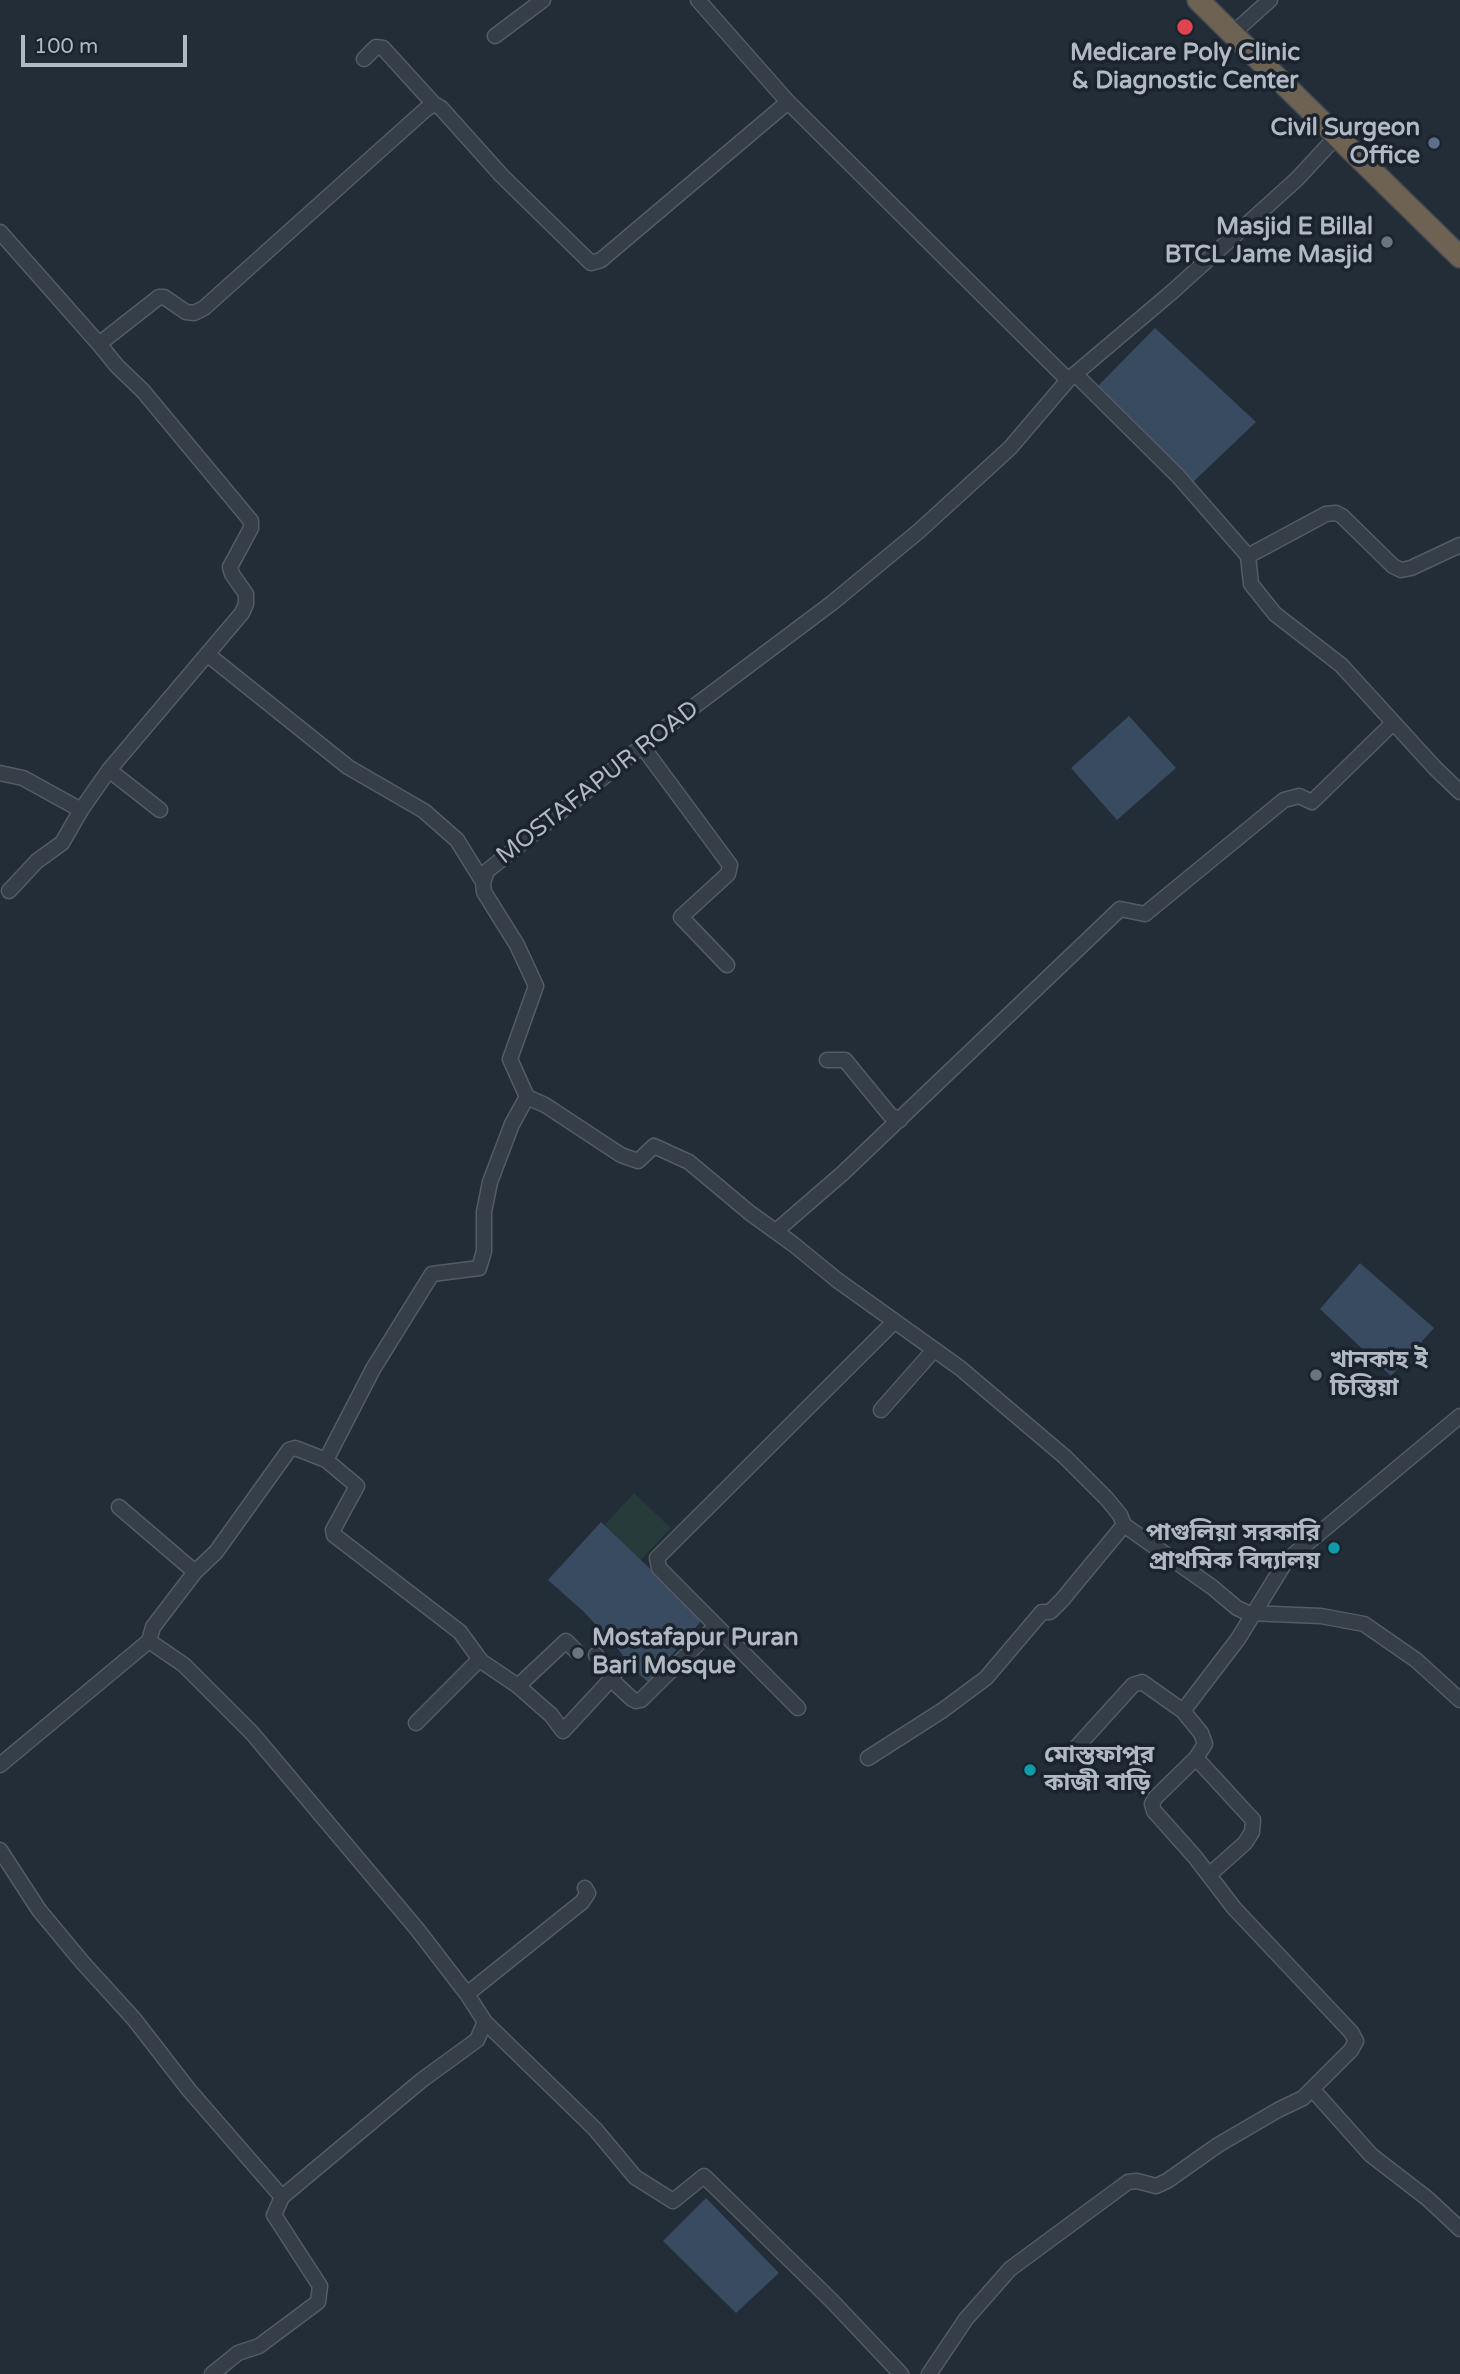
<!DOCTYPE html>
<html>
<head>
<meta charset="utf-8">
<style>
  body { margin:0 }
  #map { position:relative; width:1460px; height:2374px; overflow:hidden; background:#222d38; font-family:"Varela Round",sans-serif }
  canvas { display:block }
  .scale { position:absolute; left:21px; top:35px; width:166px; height:32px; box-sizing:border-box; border:4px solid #b0b9c4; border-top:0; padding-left:9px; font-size:21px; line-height:24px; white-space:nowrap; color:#b0b9c4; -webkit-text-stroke:5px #1b232d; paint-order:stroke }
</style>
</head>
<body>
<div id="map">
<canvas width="1460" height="2374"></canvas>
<div class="scale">100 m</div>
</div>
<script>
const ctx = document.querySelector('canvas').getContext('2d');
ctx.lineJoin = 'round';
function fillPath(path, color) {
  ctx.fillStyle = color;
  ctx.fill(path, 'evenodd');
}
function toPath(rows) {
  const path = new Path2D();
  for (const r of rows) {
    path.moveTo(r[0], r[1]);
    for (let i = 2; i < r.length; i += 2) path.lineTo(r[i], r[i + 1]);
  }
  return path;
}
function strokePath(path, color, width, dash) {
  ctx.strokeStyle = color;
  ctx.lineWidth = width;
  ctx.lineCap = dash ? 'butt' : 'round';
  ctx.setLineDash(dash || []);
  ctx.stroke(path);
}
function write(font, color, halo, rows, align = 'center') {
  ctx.font = font + ' "Varela Round","Noto Sans Bengali",sans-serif';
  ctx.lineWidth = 7;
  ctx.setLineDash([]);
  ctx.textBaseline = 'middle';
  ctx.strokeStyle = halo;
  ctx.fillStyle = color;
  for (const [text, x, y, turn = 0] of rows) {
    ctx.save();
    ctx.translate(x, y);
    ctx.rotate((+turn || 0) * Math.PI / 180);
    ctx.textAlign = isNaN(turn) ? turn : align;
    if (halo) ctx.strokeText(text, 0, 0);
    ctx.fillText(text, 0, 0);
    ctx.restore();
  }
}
fillPath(toPath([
  [634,1493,671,1528,633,1568,599,1531]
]), '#273b3b');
fillPath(toPath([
  [1155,328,1256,422,1192,483,1095,389],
  [1129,716,1176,768,1117,820,1071,768],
  [1360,1263,1434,1328,1391,1376,1320,1309],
  [601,1522,703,1619,648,1682,631,1667,616,1646,583,1611,548,1580],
  [706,2198,779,2273,736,2313,663,2241]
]), '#384b60');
const minor = toPath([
  [698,0,788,102,1068,380],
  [1232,34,1270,0],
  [495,36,543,0],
  [364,59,376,47,383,48,434,104],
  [0,232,99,344,159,297,164,297,186,312,194,313,204,308,425,110,434,104,441,108,502,176,591,263,601,260,788,102],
  [1075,374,1178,476,1248,556,1251,584,1275,614,1341,665,1435,768,1460,792],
  [1248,556,1326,514,1336,513,1342,516,1393,566,1401,570,1411,568,1460,545],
  [207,654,348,767,424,811,457,840,483,882],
  [642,746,730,865,728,874,681,917,727,965],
  [109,770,160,810],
  [0,773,23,778,81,810],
  [9,891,37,861,62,843,81,810,109,770,242,613,246,604,246,594,232,574,230,567,251,528,251,521,143,391,117,366,99,344],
  [827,1060,845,1060,890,1115,900,1120],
  [527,1097,510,1059,536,986,517,945,484,892,483,882,487,871,656,735,832,603,919,531,1010,448,1068,380,1172,292,1297,179,1336,137],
  [527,1097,545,1105,621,1155,638,1161,654,1146,689,1162,750,1213,793,1244,837,1280,960,1368,1065,1457,1107,1499,1120,1515,1124,1525,1212,1587,1237,1608,1248,1613,1321,1616,1364,1624,1416,1660,1460,1700],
  [776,1231,843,1173,1120,909,1145,914,1284,800,1299,796,1312,802,1393,723],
  [881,1410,933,1351],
  [326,1460,373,1369,432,1274,479,1268,484,1251,484,1212,490,1182,512,1124,527,1097],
  [119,1507,195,1572],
  [149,1641,184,1665,252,1733,417,1929,467,1994,485,2022,595,2129,635,2177,673,2201,704,2176,832,2301,901,2374],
  [149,1641,153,1627,195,1572,216,1552,289,1450,295,1448,326,1460,357,1486,333,1530,334,1535,460,1632,481,1661,518,1686,566,1641,577,1652],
  [617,1685,632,1699,636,1701,641,1700,716,1626],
  [518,1686,551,1715,563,1731,614,1676,596,1655],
  [798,1708,659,1568,657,1558,894,1322],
  [1183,1711,1238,1639,1286,1561,1460,1416],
  [416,1723,480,1659],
  [868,1758,943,1710,986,1678,1042,1612,1050,1612,1062,1600,1124,1525],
  [1196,1758,1253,1820,1252,1832,1245,1843,1209,1875],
  [0,1765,149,1641],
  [0,1850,39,1910,83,1963,134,2019,189,2090,282,2197],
  [467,1994,582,1902,588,1893,585,1888],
  [1313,2090,1371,2155,1428,2199,1460,2229],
  [212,2374,238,2353,259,2346,318,2302,320,2286,274,2215,282,2197,422,2080,477,2040,485,2022],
  [929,2374,966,2319,1010,2269,1128,2182,1137,2181,1156,2186,1167,2181,1218,2145,1278,2110,1303,2098,1351,2050,1356,2041,1351,2032,1234,1908,1195,1857,1154,1811,1152,1804,1155,1798,1196,1758,1205,1744,1201,1733,1183,1711,1142,1682,1133,1685,1074,1750]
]);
const highway = toPath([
  [1198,0,1460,257]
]);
strokePath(minor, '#535c66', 17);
strokePath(highway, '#404953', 24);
strokePath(minor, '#363e48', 14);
strokePath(highway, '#6e6253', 21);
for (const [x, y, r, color] of [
  [1185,27,9,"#e0444e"],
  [1434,143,7,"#5c6f8a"],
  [1387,242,7,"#6b7280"],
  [1316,1375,7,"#6b7280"],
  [1334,1548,7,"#0f9aa8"],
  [578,1653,7,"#6b7280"],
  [1030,1770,7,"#0f9aa8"]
]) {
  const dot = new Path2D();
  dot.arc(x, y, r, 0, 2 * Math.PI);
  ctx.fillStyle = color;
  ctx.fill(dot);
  strokePath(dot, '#1b232d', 2.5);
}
write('bold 24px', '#b0b9c4', '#1b232d', [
  ["Medicare Poly Clinic",1185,54,"center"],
  ["& Diagnostic Center",1185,82,"center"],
  ["Civil Surgeon",1420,129],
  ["Office",1420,157],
  ["Masjid E Billal",1373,228],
  ["BTCL Jame Masjid",1373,256],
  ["খানকাহ ই",1330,1361,"left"],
  ["চিস্তিয়া",1330,1389,"left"],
  ["পাগুলিয়া সরকারি",1320,1534],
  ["প্রাথমিক বিদ্যালয়",1320,1562],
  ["Mostafapur Puran",592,1639,"left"],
  ["Bari Mosque",592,1667,"left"],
  ["মোস্তফাপুর",1044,1756,"left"],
  ["কাজী বাড়ি",1044,1784,"left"]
], 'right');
write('24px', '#b0b9c4', '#1b232d', [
  ["MOSTAFAPUR ROAD",598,783,-38]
]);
</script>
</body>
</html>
